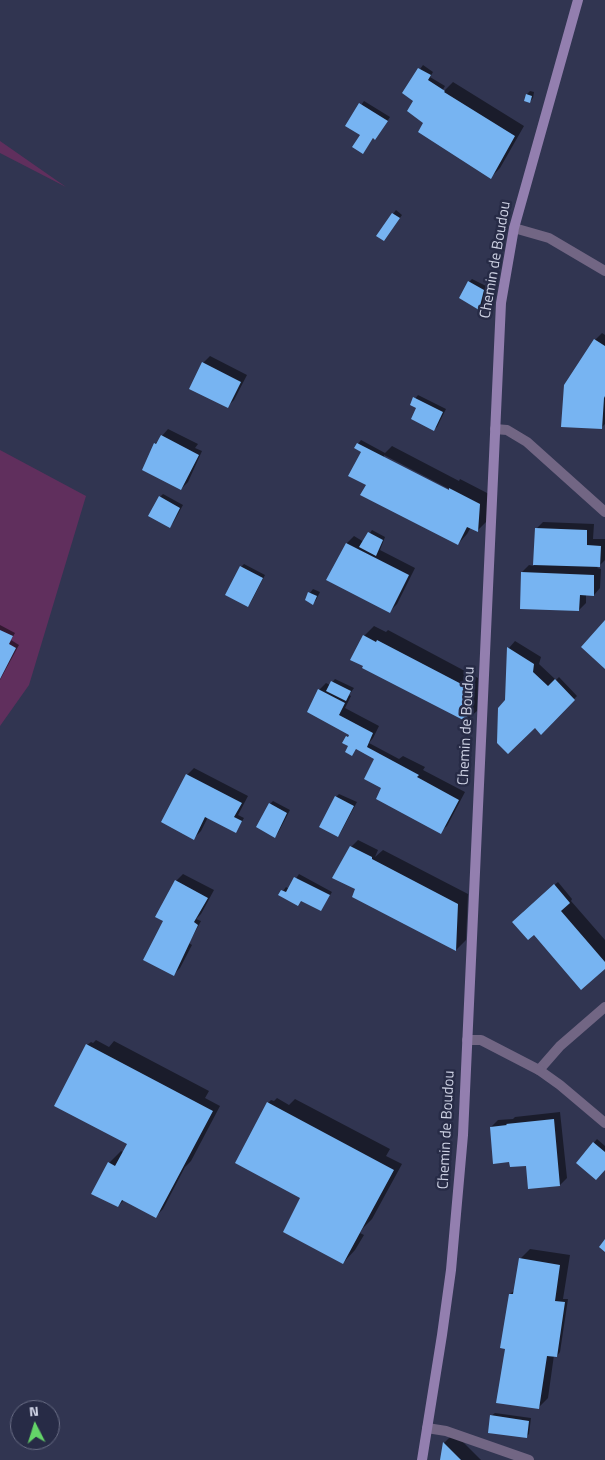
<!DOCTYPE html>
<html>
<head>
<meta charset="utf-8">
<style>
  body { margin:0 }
  #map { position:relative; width:605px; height:1460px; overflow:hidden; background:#313551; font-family:"Titillium Web",sans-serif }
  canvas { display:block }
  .north { position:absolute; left:10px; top:1400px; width:50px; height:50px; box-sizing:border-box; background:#272b46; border:1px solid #6a6e86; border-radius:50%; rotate:355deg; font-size:14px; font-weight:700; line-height:20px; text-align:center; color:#cfd3e5 }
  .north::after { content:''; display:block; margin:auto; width:18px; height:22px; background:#64d468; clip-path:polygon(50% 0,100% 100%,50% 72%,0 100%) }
</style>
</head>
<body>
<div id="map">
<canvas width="605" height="1460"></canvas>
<div class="north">N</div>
</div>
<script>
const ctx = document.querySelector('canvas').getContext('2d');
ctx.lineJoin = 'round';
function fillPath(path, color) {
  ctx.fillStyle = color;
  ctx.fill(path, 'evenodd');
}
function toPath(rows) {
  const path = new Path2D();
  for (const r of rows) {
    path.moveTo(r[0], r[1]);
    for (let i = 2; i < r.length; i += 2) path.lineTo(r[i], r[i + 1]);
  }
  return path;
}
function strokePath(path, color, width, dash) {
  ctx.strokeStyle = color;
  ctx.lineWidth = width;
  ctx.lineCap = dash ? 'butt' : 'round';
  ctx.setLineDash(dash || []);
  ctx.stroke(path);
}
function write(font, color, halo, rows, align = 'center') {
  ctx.font = font + ' "Titillium Web",sans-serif';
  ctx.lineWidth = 5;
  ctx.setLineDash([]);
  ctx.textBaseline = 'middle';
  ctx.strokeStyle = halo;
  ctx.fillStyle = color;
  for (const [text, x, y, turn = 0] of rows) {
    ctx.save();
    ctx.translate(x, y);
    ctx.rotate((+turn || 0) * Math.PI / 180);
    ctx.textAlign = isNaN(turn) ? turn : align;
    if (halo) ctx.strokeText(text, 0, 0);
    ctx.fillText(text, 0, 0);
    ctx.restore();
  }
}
fillPath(toPath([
  [0,141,66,187,0,153],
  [0,450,86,496,29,685,0,726]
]), '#602f5d');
fillPath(toPath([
  [423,65,433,72,430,77,445,86,440,95,453,82,524,126,500,168,490,178,424,123,414,100,403,93],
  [530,91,534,92,533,98,530,101,527,94],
  [364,101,390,117,378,135,375,138,374,137,363,153,362,135,347,125],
  [396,210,402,215,387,236,393,214],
  [472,279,486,286,482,305,479,308,469,282],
  [602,333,605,335,605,424,601,428,595,340],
  [210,356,247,375,234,400,227,407,203,363],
  [418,395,446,409,437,427,433,430,418,408,411,404],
  [168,429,198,444,195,448,202,451,188,482,181,489,155,444],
  [361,440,385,453,392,446,459,481,460,479,489,494,487,521,478,530,471,527,467,534,458,544,367,484,362,451,358,444],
  [384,455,455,492,454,494,384,458],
  [163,494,183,505,173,523,170,526,160,497],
  [543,522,594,524,593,539,605,539,605,560,597,568,601,569,600,588,594,595,586,594,586,603,579,610,522,572,529,565,534,566,536,529],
  [372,530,385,537,380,550,415,568,397,604,390,611,328,579,347,543,354,536,364,542],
  [244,564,265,575,251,602,248,606,241,567],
  [313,589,320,592,316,600,313,603,306,600,310,593],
  [0,625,15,633,11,640,19,645,0,680],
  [374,626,386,632,388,630,478,678,477,711,467,720,364,636],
  [515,641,541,657,539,664,556,680,559,677,577,696,541,733,506,701,509,648],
  [335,679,354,688,349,695,351,696,345,708,379,726,373,738,369,743,399,759,403,756,425,767,423,770,465,792,447,826,440,832,383,788,376,759,357,748,352,755,347,737,350,734,319,690,326,683,330,685],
  [194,768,248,796,238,815,244,818,236,831,208,817,201,831,194,838,187,775],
  [339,794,357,802,341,832,338,836,336,797],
  [273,801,290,810,278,833,275,836,270,804],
  [358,840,378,850,375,857,383,850,468,894,466,940,456,950,361,882,351,847],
  [183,874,214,890,201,914,196,919,201,921,189,943,192,945,180,968,174,974,165,921,176,881],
  [299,874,332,892,321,910,302,900,280,895,286,887,289,889],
  [558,882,572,899,571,901,605,940,605,967,523,912],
  [96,1040,109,1047,114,1041,209,1091,205,1098,220,1106,191,1161,185,1167,163,1209,156,1216,124,1200,118,1206,109,1163,121,1151,124,1153,129,1143,87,1045,91,1042,93,1043],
  [277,1098,289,1105,295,1099,390,1149,386,1156,402,1164,372,1219,363,1228,360,1233,364,1235,355,1250,343,1263,302,1198,268,1103,271,1100,274,1101],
  [560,1112,567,1178,560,1185,527,1165,511,1161,491,1127,498,1120,513,1119,515,1117],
  [597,1139,605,1146,605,1168,577,1163],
  [530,1249,570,1255,563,1299,568,1299,560,1352,557,1356,554,1355,548,1398,538,1408,504,1360,510,1294,516,1289,520,1259],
  [495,1413,531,1418,529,1434,526,1437,491,1416],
  [454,1433,481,1460,441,1460,444,1443]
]), '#0007');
fillPath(toPath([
  [418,68,431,75,428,80,445,91,444,92,515,136,491,179,418,132,423,123,407,111,413,101,402,93],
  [526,94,532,96,530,103,524,101],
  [359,103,388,121,375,140,373,138,363,154,352,147,360,135,345,126],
  [392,213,400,218,384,241,376,236],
  [468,281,484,290,479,310,459,298],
  [594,339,605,346,605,396,604,398,602,429,561,427,564,385],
  [202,362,241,382,228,408,189,389],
  [413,397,443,412,434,431,411,419,416,408,410,405],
  [161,435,199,455,181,490,142,470,154,443,156,444],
  [357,443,449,490,449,488,480,504,478,532,467,527,458,545,360,495,366,485,348,476,361,452,354,448],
  [159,496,180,508,170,528,148,516],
  [535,528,587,530,587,545,601,546,600,567,533,565],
  [368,532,383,540,376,556,359,547],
  [346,543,409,575,390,613,326,580],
  [240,566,263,578,248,607,225,595],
  [521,572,594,575,594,596,580,595,579,611,520,609],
  [308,592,317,596,313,605,305,600],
  [605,620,605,669,581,647],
  [0,630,13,636,9,644,16,648,0,679],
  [363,635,376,642,377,640,469,688,467,722,362,668,363,666,350,660],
  [507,647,534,664,533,672,548,686,555,679,575,700,541,735,535,728,508,754,497,743,498,708,505,700],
  [331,681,351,691,346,701,326,691],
  [318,689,345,703,339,715,373,733,367,747,419,775,417,777,459,800,441,834,376,799,381,788,364,779,374,759,356,749,352,756,345,752,348,746,342,743,346,736,348,737,349,735,307,712],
  [186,774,242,803,234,817,242,821,236,833,205,817,194,840,161,822],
  [335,796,354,806,338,837,319,827],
  [269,803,287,813,275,838,256,827],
  [350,846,372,857,372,859,458,904,456,951,352,897,355,889,332,878],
  [294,877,330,895,321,911,301,901,298,906,278,895,281,890,286,892],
  [175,880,208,898,194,922,198,925,174,976,143,960,163,921,155,917],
  [554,884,570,903,561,911,605,962,605,969,581,990,534,935,528,940,512,922],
  [86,1044,213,1111,156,1218,122,1200,118,1207,91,1194,108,1162,115,1166,127,1144,54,1106],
  [267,1102,394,1170,343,1264,283,1232,300,1198,235,1163],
  [554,1119,560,1186,528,1189,526,1166,510,1167,509,1162,493,1164,490,1127,507,1125,506,1124],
  [593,1142,605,1152,605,1170,596,1180,576,1163],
  [605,1239,605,1252,599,1247],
  [519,1258,560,1265,555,1301,565,1302,557,1357,547,1356,539,1409,496,1403,505,1349,500,1348,509,1294,513,1294],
  [490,1415,529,1421,527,1438,488,1433],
  [443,1442,461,1460,440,1460]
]), '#77b4f2');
strokePath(toPath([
  [495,429,507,430,527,442,605,512],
  [539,1070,560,1046,605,1007],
  [427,1428,446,1431,529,1460]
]), '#726684', 10);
strokePath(toPath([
  [514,228,549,238,605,271],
  [467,1040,481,1040,539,1070,560,1085,605,1123]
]), '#726684', 10);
strokePath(toPath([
  [422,1460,442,1335,451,1270,463,1135,501,303,514,228,578,0]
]), '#937faf', 10);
write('15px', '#cfd3e5', '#272b46', [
  ["Chemin de Boudou",496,260,-80],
  ["Chemin de Boudou",467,726,-87],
  ["Chemin de Boudou",447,1130,-87]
]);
</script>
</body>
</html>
